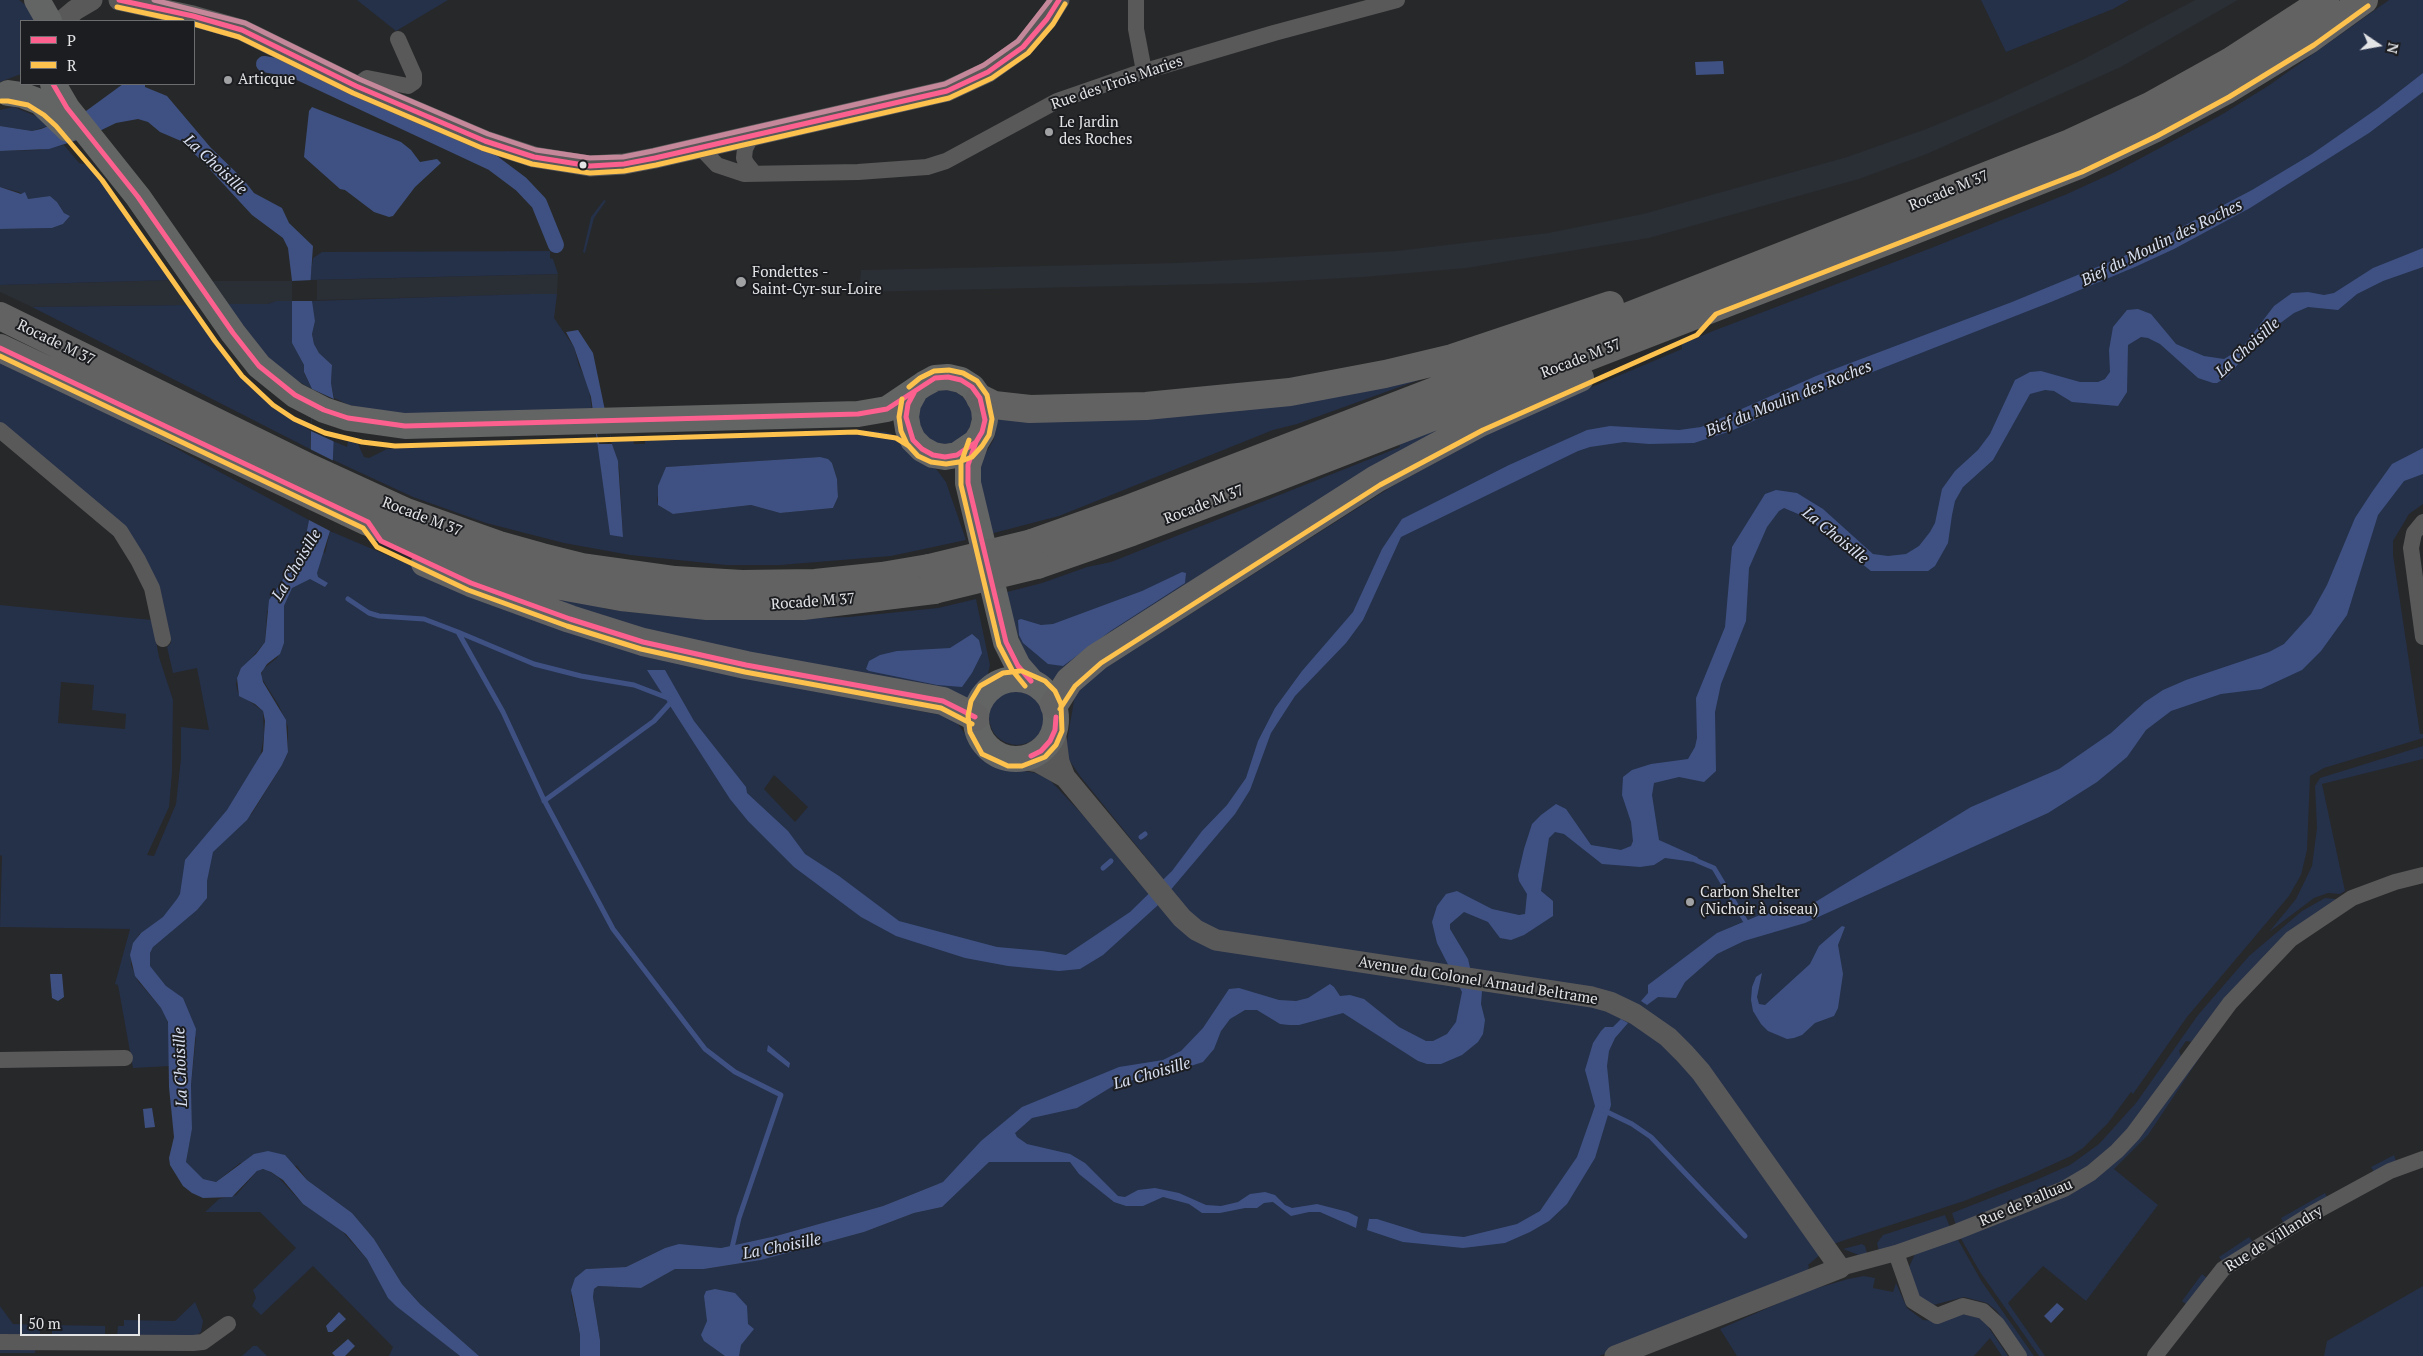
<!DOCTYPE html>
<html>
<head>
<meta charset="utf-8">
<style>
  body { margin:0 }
  #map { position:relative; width:2423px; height:1356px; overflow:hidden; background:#272829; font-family:"PT Serif",serif }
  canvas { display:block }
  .legend { position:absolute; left:20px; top:20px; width:175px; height:65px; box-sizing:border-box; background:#1c1d20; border:1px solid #6c6d6f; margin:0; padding:6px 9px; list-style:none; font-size:15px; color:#e3e4e6 }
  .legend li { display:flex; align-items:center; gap:10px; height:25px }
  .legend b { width:25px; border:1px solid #6c6d6f }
  .north { position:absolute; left:2353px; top:20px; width:50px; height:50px; -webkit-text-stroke:4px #1c1d20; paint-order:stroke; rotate:102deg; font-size:14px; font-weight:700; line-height:20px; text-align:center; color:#e3e4e6 }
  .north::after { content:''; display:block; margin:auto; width:18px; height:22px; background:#e3e4e6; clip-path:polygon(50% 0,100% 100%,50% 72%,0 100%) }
  .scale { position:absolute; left:20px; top:1314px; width:120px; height:22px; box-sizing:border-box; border:2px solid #e3e4e6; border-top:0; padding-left:6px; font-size:15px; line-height:18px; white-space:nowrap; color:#e3e4e6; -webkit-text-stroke:4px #1c1d20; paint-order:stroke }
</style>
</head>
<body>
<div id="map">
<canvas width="2423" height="1356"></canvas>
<ul class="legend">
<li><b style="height:6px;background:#fc608e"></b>P</li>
<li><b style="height:6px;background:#fdc14d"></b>R</li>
</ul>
<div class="north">N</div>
<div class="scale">50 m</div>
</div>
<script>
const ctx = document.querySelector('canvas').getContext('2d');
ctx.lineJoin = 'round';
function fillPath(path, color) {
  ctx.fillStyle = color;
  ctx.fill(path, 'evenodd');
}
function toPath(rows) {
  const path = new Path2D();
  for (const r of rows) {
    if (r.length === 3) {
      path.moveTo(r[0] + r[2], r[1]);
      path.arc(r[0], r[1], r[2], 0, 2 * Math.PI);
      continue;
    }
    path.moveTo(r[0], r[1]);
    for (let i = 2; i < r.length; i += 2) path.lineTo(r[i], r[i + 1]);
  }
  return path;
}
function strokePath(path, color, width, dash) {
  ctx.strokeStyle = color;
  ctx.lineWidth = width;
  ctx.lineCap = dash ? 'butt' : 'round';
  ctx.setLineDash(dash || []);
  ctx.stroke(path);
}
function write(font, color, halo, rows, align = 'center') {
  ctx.font = font + ' "PT Serif",serif';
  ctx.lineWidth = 4;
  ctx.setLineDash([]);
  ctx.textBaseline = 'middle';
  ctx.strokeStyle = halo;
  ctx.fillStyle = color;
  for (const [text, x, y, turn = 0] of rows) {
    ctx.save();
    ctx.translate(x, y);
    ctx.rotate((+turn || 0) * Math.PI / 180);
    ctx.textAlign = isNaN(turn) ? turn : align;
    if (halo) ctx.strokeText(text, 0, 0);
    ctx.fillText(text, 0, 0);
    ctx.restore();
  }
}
fillPath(toPath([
  [2195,0,2238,0,2121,67,1927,154,1859,179,1649,238,1467,268,1364,277,1256,283,859,292,861,270,1177,263,1396,251,1548,233,1643,214,1847,157,1926,129,1992,102,2082,60],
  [558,274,557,294,317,300,317,280],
  [173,280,190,305,32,307,0,292,0,285],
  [210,281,292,281,292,301,276,301,268,304,227,304]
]), '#2a2e35');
fillPath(toPath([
  [0,0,19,0,28,7,37,21,21,21,21,74,0,82],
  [357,0,448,0,396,31],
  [1981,0,2129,0,2113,9,2006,52],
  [2389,0,2423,0,2423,504,2409,514,2393,541,2393,555,2420,734,2423,734,2423,738,2324,768,2310,776,2307,850,2301,875,2289,896,2187,1017,2133,1094,2131,1092,2108,1123,2083,1148,2071,1156,2027,1176,1964,1201,1833,1244,1808,1265,1809,1267,1806,1273,1661,1334,1599,1356,600,1356,600,1340,593,1297,594,1289,598,1286,641,1288,675,1269,704,1269,761,1260,864,1232,914,1213,942,1207,938,1184,883,1206,776,1236,721,1248,679,1245,665,1248,626,1267,586,1269,571,1296,580,1335,580,1356,479,1356,420,1304,402,1284,374,1239,352,1213,307,1180,297,1166,240,1163,216,1182,202,1179,193,1172,186,1162,192,1129,191,1085,196,1038,166,986,150,967,150,953,153,947,140,933,131,949,131,965,138,981,161,1008,166,1017,169,1027,170,1066,133,1068,118,985,115,984,130,929,0,927,2,856,0,855,0,605,152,620,159,657,173,700,172,773,169,807,147,855,154,856,176,804,181,758,181,727,209,730,197,668,173,673,167,647,171,643,169,629,154,576,0,423,0,361,112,414,309,520,304,544,325,553,330,531,499,603,769,682,946,716,956,721,976,750,988,760,1003,767,1035,773,1049,779,1096,829,1137,881,1152,865,1080,776,1069,760,1066,747,1075,695,1088,679,1391,487,1490,433,1561,400,1682,349,1682,344,1713,331,1926,250,2067,194,2115,172,2221,115,2268,86],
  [290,591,284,606,284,643,277,658,263,669,261,677,279,706,288,727,288,752,282,765,251,815,228,810,260,758,264,735,263,711,238,693,236,684,238,674,265,642,267,611],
  [61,682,94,685,92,710,126,714,125,729,58,723],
  [774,775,808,807,795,822,764,789],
  [14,107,38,117,48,126,32,131,0,126,0,110],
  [64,145,79,163,88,165,105,184,149,243,173,280,0,285,0,229,52,228,63,224,70,216,64,213,57,202,50,196,28,199,19,192,0,187,0,151,40,150],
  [604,200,606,201,594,218,585,253,583,252,591,217],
  [550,251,550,258,553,259,558,274,310,280,313,258,322,252],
  [530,294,557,294,554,318,574,347,579,366,588,383,592,410,410,417,349,405,334,398,331,383,332,365,319,353,314,344,312,333,315,321,311,301],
  [276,301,292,301,292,343,304,365,304,373,312,389,285,374,266,355,227,304,268,304],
  [190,305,246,383,274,407,311,431,310,449,32,307],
  [1441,372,1297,424,1273,430,1059,516,990,534,979,488,980,463,994,439,999,416],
  [945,417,27],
  [1467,417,1059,684,1035,669,1026,659,1003,593,1042,583,1087,567,1111,562,1400,447,1399,443],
  [873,431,886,432,897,436,937,470,946,482,966,540,891,556,780,565,726,565,630,555,564,543,486,523,413,497,331,459,333,441,347,447,348,441,358,444,364,457,369,458,387,449,395,448,599,442,604,485,623,537,619,467,611,441,633,439,634,444,645,444,645,439],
  [820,457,832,463,837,479,838,497,833,508,780,513,751,505,673,514,658,505,657,499,666,467],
  [976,599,990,665,987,678,977,688,968,706,655,634,553,600,582,601,607,609,649,614,765,620,849,617,938,608],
  [1017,717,28],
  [2423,746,2423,759,2322,784,2345,891,2340,894,2328,893,2314,898,2269,932,2296,899,2312,866,2317,828,2315,786,2320,778],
  [2325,898,2336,899,2193,1042,2186,1041,2179,1051,2182,1058,2116,1144,2075,1176,1956,1225,1952,1213,2036,1180,2070,1165,2099,1144,2136,1103,2198,1015,2249,956,2302,911],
  [2204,1051,2148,1135,2114,1169,2158,1205,2086,1301,2043,1266,2008,1303,2045,1356,2039,1356,1980,1272,1960,1237,2075,1189],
  [2394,1155,2396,1161,2374,1172,2371,1167],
  [259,1169,267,1170,278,1177,303,1204,340,1229,367,1259,392,1302,460,1356,389,1356,393,1347,313,1266,261,1315,252,1306,256,1298,253,1290,296,1248,260,1212,205,1212,219,1199,236,1195],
  [2325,1193,2328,1199,2284,1224,2281,1218],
  [1945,1215,1950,1227,1879,1252,1877,1243,1883,1235],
  [2249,1237,2253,1242,2223,1262,2219,1257],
  [1957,1238,1982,1282,2034,1356,2027,1356,1997,1311,1987,1303,1964,1297,1933,1305,1921,1300,1908,1269,1915,1254],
  [1862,1244,1865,1246,1867,1253,1859,1255,1843,1249],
  [2202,1274,2207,1278,2187,1305,2182,1301],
  [1864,1276,1875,1278,1873,1288,1893,1292,1896,1283,1907,1308,1923,1320,1938,1321,1962,1314,1979,1318,1987,1325,2008,1356,2002,1356,1990,1338,1974,1356,1737,1356,1720,1329,1804,1292,1848,1279],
  [2423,1286,2423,1356,2324,1356,2327,1341],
  [195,1302,203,1321,201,1332,196,1336,117,1335,118,1326,124,1326,124,1320,175,1321],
  [0,1306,13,1324,40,1325,40,1335,0,1334],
  [52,1325,105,1326,105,1336,52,1335],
  [253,1346,257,1346,267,1356,242,1356],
  [0,1347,35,1348,35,1353,0,1353]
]), '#253049');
fillPath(toPath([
  [1723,61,1724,74,1696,75,1695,62],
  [2423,73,2423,92,2369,133,2250,208,2174,249,2135,267,2051,302,1791,404,1731,431,1694,443,1649,444,1624,442,1590,447,1578,451,1401,537,1363,620,1346,643,1295,696,1271,733,1250,790,1235,814,1157,906,1103,955,1080,969,1059,971,1008,966,965,958,896,936,861,917,794,867,748,821,730,799,647,670,665,670,694,721,746,787,747,793,788,831,805,854,839,876,899,921,997,947,1042,951,1066,955,1130,912,1172,871,1202,831,1227,805,1246,778,1258,741,1275,708,1302,671,1353,612,1382,549,1402,519,1509,465,1587,430,1610,426,1679,430,1701,427,1816,376,2012,302,2136,251,2252,190,2312,154,2378,108],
  [123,84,145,84,145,87,167,96,211,148,243,179,254,193,282,208,289,223,313,246,310,288,315,321,312,334,314,344,319,353,332,365,331,383,335,406,330,531,317,573,318,577,328,583,325,587,310,579,292,588,284,606,284,643,280,654,267,664,261,673,263,682,286,720,288,752,282,765,247,820,213,852,207,881,207,898,197,910,153,947,150,953,150,966,166,986,183,998,196,1029,191,1085,192,1129,186,1162,203,1179,216,1182,254,1154,268,1151,285,1155,307,1180,352,1213,374,1239,402,1284,420,1304,479,1356,460,1356,396,1306,388,1298,367,1259,346,1234,303,1204,283,1180,271,1172,263,1169,257,1171,232,1197,203,1198,192,1193,183,1186,170,1165,169,1158,174,1137,169,1087,168,1022,161,1008,135,976,130,955,133,943,141,933,163,917,177,899,180,894,185,860,227,810,263,751,265,721,263,711,255,704,239,696,237,678,241,668,256,654,265,642,269,600,291,568,304,545,309,520,312,389,304,372,304,365,292,343,292,281,288,248,283,238,252,215,203,162,181,141,160,132,148,122,138,119,116,123,87,137,49,149,0,151,0,126,32,131,41,129,86,111],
  [312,107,401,142,411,150,420,162,437,159,441,163,415,187,393,216,389,217,374,212,345,190,340,189,304,157,309,111],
  [0,187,21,194,25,192,28,199,50,196,57,202,64,213,70,216,63,224,52,228,0,229],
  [2423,248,2423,267,2383,281,2357,294,2338,310,2308,307,2294,313,2260,338,2228,376,2217,383,2213,383,2198,378,2160,344,2148,338,2141,337,2128,345,2127,392,2118,406,2072,402,2054,391,2045,390,2030,394,1993,460,1963,487,1955,501,1952,515,1948,543,1935,566,1928,571,1871,571,1840,547,1810,519,1784,508,1779,511,1767,527,1749,568,1746,621,1721,684,1715,712,1716,771,1704,782,1679,777,1654,783,1652,795,1659,840,1697,857,1702,863,1665,858,1654,865,1640,867,1602,864,1564,834,1555,832,1549,838,1541,891,1553,901,1553,916,1524,935,1511,940,1500,938,1488,922,1464,912,1450,924,1450,929,1468,959,1471,972,1482,991,1481,1004,1485,1020,1483,1034,1478,1042,1462,1055,1441,1064,1427,1064,1418,1061,1343,1013,1299,1025,1289,1025,1280,1024,1257,1010,1245,1010,1230,1019,1221,1031,1214,1049,1203,1062,1169,1073,1118,1083,1077,1108,1032,1118,1015,1133,1017,1137,1027,1144,1070,1154,1085,1163,1118,1196,1125,1197,1138,1190,1155,1188,1179,1193,1206,1205,1221,1206,1238,1202,1250,1194,1265,1192,1275,1195,1285,1205,1292,1208,1317,1204,1348,1212,1358,1217,1356,1228,1320,1212,1309,1212,1291,1216,1273,1202,1264,1203,1257,1208,1245,1208,1220,1213,1202,1213,1189,1204,1163,1197,1143,1206,1126,1206,1114,1202,1079,1174,1070,1162,989,1162,942,1207,914,1213,864,1232,761,1260,704,1269,675,1269,641,1288,598,1286,594,1289,593,1297,600,1340,600,1356,580,1356,580,1335,571,1290,575,1278,586,1269,626,1267,665,1248,679,1244,721,1248,776,1236,883,1206,943,1182,981,1141,1022,1107,1119,1067,1163,1060,1181,1051,1203,1028,1229,989,1239,988,1279,1000,1296,1001,1308,998,1330,984,1334,987,1340,996,1350,995,1364,999,1399,1027,1426,1041,1433,1041,1447,1034,1456,1022,1462,992,1437,943,1432,922,1437,906,1446,894,1457,891,1492,909,1519,915,1525,914,1527,894,1519,881,1518,875,1524,849,1532,824,1541,815,1556,804,1566,809,1591,845,1621,850,1631,846,1633,841,1631,822,1622,795,1623,777,1632,770,1651,764,1688,759,1695,747,1697,738,1696,698,1725,627,1732,547,1765,494,1776,490,1797,493,1823,509,1873,554,1888,556,1906,554,1919,546,1930,532,1935,523,1942,489,1955,471,1978,450,1990,434,2015,380,2030,372,2041,371,2080,382,2098,382,2105,379,2110,372,2109,350,2113,327,2127,310,2138,309,2151,314,2176,344,2204,356,2224,359,2242,348,2274,306,2292,293,2308,292,2324,295,2334,293,2373,268],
  [578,330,593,353,612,444,618,461,623,537,610,535,591,397,574,347,566,332],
  [2423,448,2423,474,2404,481,2378,515,2347,615,2321,651,2302,670,2261,689,2221,694,2171,711,2146,730,2127,757,2097,782,2048,813,1805,923,1744,941,1717,954,1685,982,1676,998,1658,997,1647,1005,1641,1001,1648,993,1648,985,1717,933,1760,915,1797,909,1812,904,1971,807,2059,769,2111,733,2145,702,2163,690,2186,680,2269,652,2284,644,2311,614,2327,585,2355,518,2372,492,2392,464],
  [820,457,828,459,832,463,837,479,838,497,833,508,780,513,751,505,673,514,658,505,658,486,666,467],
  [1182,572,1186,573,1185,583,1112,630,1063,666,1048,664,1023,643,1019,635,1018,620,1021,619,1041,625,1053,624,1142,591],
  [972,634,979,640,982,653,972,673,962,687,937,685,869,671,866,669,869,661,880,655,897,651,950,648],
  [1842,926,1845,927,1838,945,1843,974,1838,1008,1834,1016,1815,1023,1802,1035,1794,1038,1787,1039,1768,1031,1761,1024,1753,1011,1751,1000,1752,987,1756,977,1762,973,1757,997,1759,1004,1765,1005,1810,964,1819,946],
  [50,974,62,974,64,997,58,1001,52,998],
  [1621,1019,1628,1023,1615,1038,1609,1051,1607,1066,1611,1105,1595,1158,1567,1204,1549,1221,1530,1232,1505,1243,1463,1248,1403,1242,1367,1230,1369,1219,1377,1219,1422,1233,1464,1237,1517,1224,1540,1211,1577,1157,1595,1106,1585,1070,1593,1043,1601,1031,1605,1027,1613,1027],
  [768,1045,790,1063,789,1068,767,1051],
  [152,1108,155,1127,145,1128,143,1109],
  [715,1289,735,1293,747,1306,748,1324,754,1329,741,1345,739,1356,725,1356,704,1341,701,1335,707,1321,704,1296,706,1291],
  [2057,1303,2064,1309,2051,1323,2044,1316],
  [339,1312,346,1319,332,1332,328,1332,326,1326],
  [348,1339,355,1346,345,1356,335,1356,332,1353]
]), '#3e5182');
fillPath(toPath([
  [313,280,313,301,292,301,292,281],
  [312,389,336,400,335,442,311,431],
  [592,410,605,410,612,444,599,444],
  [310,449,334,461,332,532,309,520]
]), '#272829');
strokePath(toPath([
  [348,599,369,613,379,616,424,619,458,632,503,712,543,798,613,929,705,1049,735,1072,781,1095,739,1218,731,1252],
  [458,632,534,664,581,676,634,685,673,700,654,721,544,801],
  [1141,837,1145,834],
  [1695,860,1714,868,1749,927],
  [1103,868,1111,861],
  [1603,1110,1632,1124,1651,1137,1745,1236]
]), '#3e5182', 5);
strokePath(toPath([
  [264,64,292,69,493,163,521,184,539,203,556,245]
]), '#3e5182', 16);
strokePath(toPath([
  [1136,0,1136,29,1144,71],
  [356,86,367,78,408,86,414,82,414,75,398,39],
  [751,137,745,149,744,158,746,163,754,173],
  [700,147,717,165,744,174,858,172,927,167,946,161,1057,101,1132,75,1274,33,1397,0],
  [0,430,120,531,138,560,152,588,163,639],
  [2423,522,2414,533,2411,548,2423,637],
  [0,1060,125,1058],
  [1896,1253,1913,1301,1937,1316,1963,1306,1983,1311,1997,1324,2019,1356],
  [1840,1268,1896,1253,1956,1232,2064,1189,2091,1173,2117,1151,2133,1134,2230,1003,2291,939,2352,898,2395,882,2423,875],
  [0,1342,193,1343,203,1342,228,1324],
  [2155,1356,2223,1269,2313,1213,2390,1171,2423,1159]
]), '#59595a', 16);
strokePath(toPath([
  [119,0,193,16,242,30,356,86,485,141,534,157,590,166,624,164,655,158,947,91,988,72,1023,47,1047,19,1059,0],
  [62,21,75,10,92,0],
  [1055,730,1059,762,1065,777],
  [1020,759,1038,762,1065,777,1182,918,1196,930,1216,940,1592,997,1610,1002,1635,1014,1668,1037,1685,1054,1701,1072,1840,1268,1615,1356]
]), '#59595a', 21);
strokePath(toPath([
  [37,0,49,21],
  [53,84,67,108,138,197,233,333,259,366,295,395,324,410,348,418,405,426,858,414,887,409,924,384,935,378,948,377,961,380,972,387,980,398,984,409,985,420,982,432,976,442,957,455,945,457,933,455,922,449,913,440,908,429,906,417,908,404,914,393],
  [8,93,22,95,40,102,68,129],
  [976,442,968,465,968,483,1006,642,1018,666,1031,681],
  [1016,719,40]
]), '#636464', 26);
strokePath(toPath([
  [0,316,310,468,406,512,499,545,542,557,582,567,675,580,742,584,815,583,882,576,929,568],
  [0,348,368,522,424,546,491,568,550,584,621,597,707,606,803,606,934,590],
  [980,398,994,405,1030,409,1146,406,1290,392,1385,374,1452,358,1610,305],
  [1032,543,1125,510,1580,335,2070,143,2150,106,2231,61,2325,0],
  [425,563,471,583,570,619,643,642,746,665,943,701,975,717],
  [1037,565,1132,532,1265,482,1900,236,2079,165,2154,129,2225,91,2310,39,2364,0],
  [1054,705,1069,681,1097,657,1376,479,1480,423,1580,378]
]), '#626262', 28);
strokePath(toPath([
  [929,568,1032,543],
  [934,590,1037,565]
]), '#626262', 28);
strokePath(toPath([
  [119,0,193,16,242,30,356,86,485,141,534,157,590,166,624,164,655,158,947,91,988,72,1023,47,1047,19,1059,0],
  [53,84,67,108,138,197,233,333,259,366,295,395,324,410,348,418,405,426,858,414,887,409,935,378,948,377,961,380,972,387,980,398,985,420,982,432,976,442,957,455,945,457,933,455,922,449,913,440,906,417,908,404,914,393],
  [0,348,368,522,381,541,471,583,570,619,643,642,746,665,943,701,975,717],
  [976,442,968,465,968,483,1006,642,1018,666,1031,681],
  [1031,756,1041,751,1050,741,1055,730,1056,717]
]), '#fc608e', 5);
strokePath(toPath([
  [117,7,182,21],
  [194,24,239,37,353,93,482,148,532,164,590,173,624,171,656,165,949,98,992,78,1028,53,1053,24,1065,4],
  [1,101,8,101,28,105,44,115,56,126,102,180,215,341,242,376,273,405,294,419,325,433,362,442,395,446,856,432,896,438,909,446],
  [0,356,363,528,377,547,468,590,567,626,641,649,745,672,941,708,972,724],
  [902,399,899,417,901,431,907,444,918,456,931,462,946,464,959,462,972,457,982,446,989,435,992,419,987,395,977,381,963,373,949,370,934,371,920,378,909,387],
  [969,440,961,463,961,485,999,645,1012,670,1025,686],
  [1020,671,1003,673,980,686,971,701,968,716,970,732,982,754,1008,766,1022,766,1045,757,1056,745,1062,731,1061,704,1055,691,1045,681,1022,671],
  [1060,709,1075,686,1101,663,1380,485,1483,430,1697,335,1716,314,2082,172,2157,136,2229,97,2314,45,2368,6]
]), '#fdc14d', 5);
strokePath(toPath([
  [154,0,245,23,359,79,488,134,536,150,590,158,623,157,653,151,945,84,984,65,1018,41,1050,0]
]), '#c5879a', 5);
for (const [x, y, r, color] of [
  [228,80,5,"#a1a2a4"],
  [1049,132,5,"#a1a2a4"],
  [583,165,4.5,"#e3e4e6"],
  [741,282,6,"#a1a2a4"],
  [1690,902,5,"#a1a2a4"]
]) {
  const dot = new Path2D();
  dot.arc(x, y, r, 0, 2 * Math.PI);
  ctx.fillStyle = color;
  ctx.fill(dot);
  strokePath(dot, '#1c1d20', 2);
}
write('15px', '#e3e4e6', '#1c1d20', [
  ["Articque",238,80],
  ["Le Jardin",1059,123],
  ["des Roches",1059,140],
  ["Fondettes -",752,273],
  ["Saint-Cyr-sur-Loire",752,290],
  ["Carbon Shelter",1700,893],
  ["(Nichoir à oiseau)",1700,910]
], 'left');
write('15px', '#e3e4e6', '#1c1d20', [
  ["Rue des Trois Maries",1117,83,-19],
  ["Rocade M 37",1949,191,-22],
  ["Rocade M 37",56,343,26],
  ["Rocade M 37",1581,359,-21],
  ["Rocade M 37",1204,505,-21],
  ["Rocade M 37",422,517,21],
  ["Rocade M 37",813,602,-4],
  ["Avenue du Colonel Arnaud Beltrame",1478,981,9],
  ["Rue de Palluau",2026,1203,-23],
  ["Rue de Villandry",2274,1239,-32]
]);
write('italic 16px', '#d9e0f1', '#1c1d20', [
  ["La Choisille",215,165,43],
  ["Bief du Moulin des Roches",2162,243,-26],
  ["La Choisille",2248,348,-42],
  ["Bief du Moulin des Roches",1789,399,-22],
  ["La Choisille",1835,536,39],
  ["La Choisille",297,565,-59],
  ["La Choisille",181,1067,-92],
  ["La Choisille",1152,1074,-16],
  ["La Choisille",782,1247,-11]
]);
</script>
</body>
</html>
